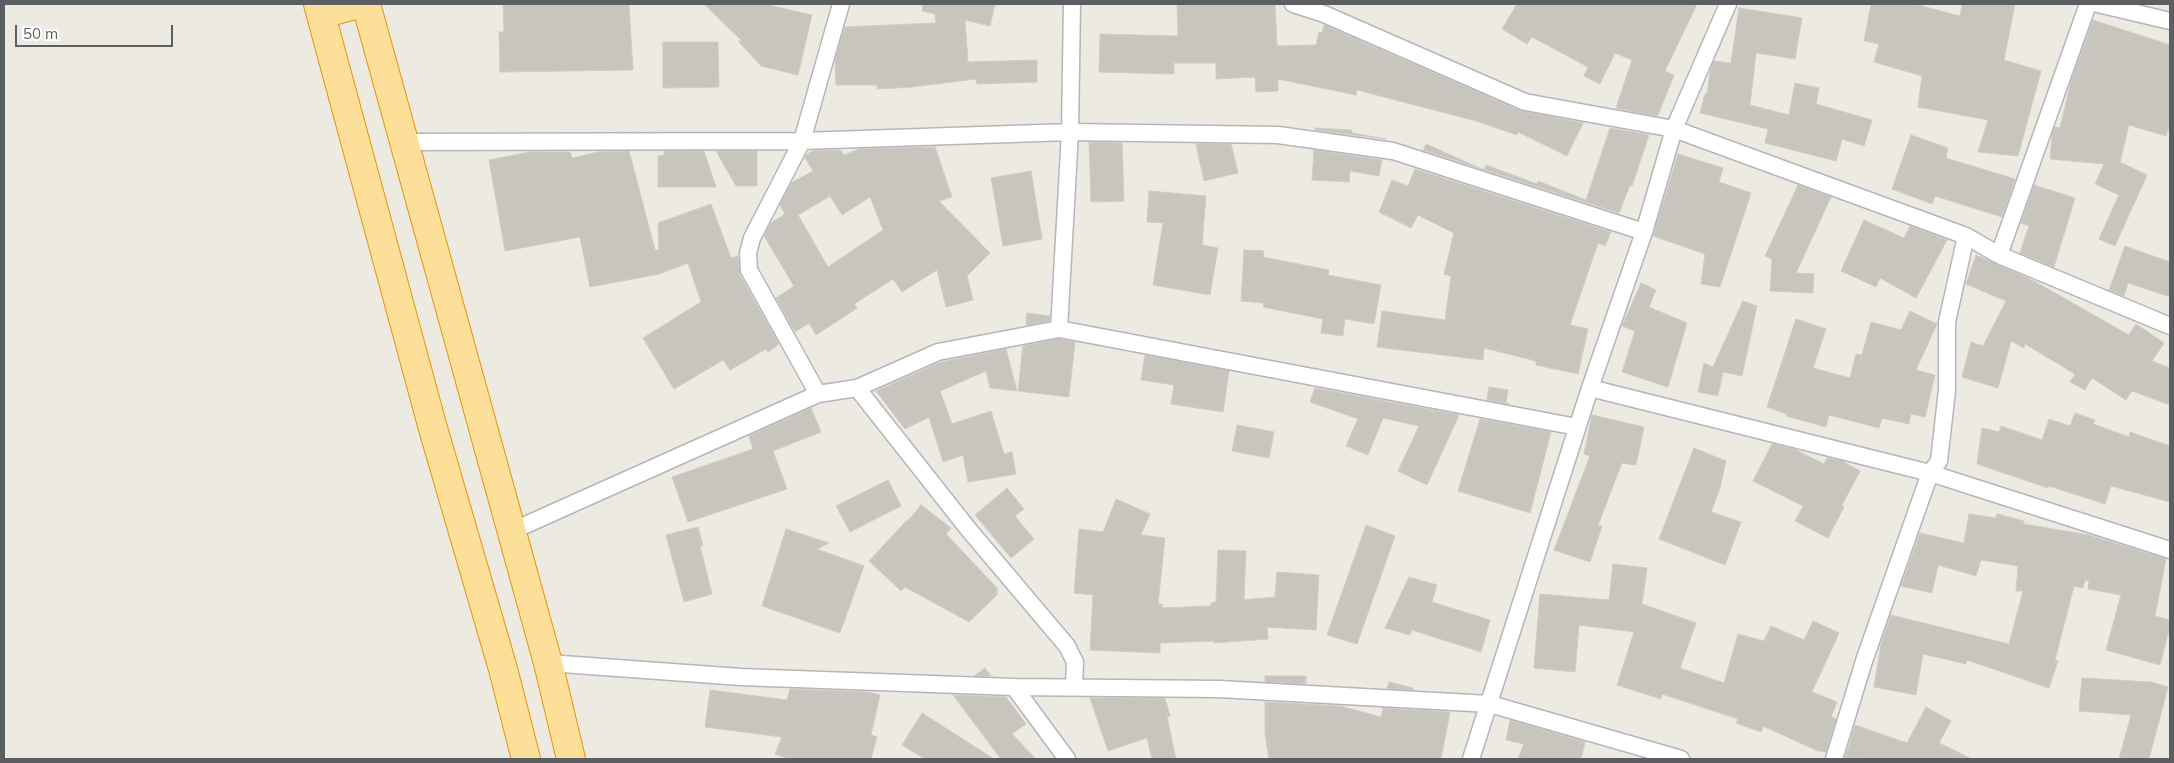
<!DOCTYPE html>
<html>
<head>
<meta charset="utf-8">
<style>
  body { margin:0 }
  #map { position:relative; width:2174px; height:763px; overflow:hidden; background:#edeae2; font-family:Mulish,sans-serif }
  canvas { display:block }
  .frame { position:absolute; inset:0; border:5px solid #5b5f63; pointer-events:none }
  .scale { position:absolute; left:15px; top:25px; width:158px; height:22px; box-sizing:border-box; border:2px solid #5b5f63; border-top:0; padding-left:6px; font-size:15px; line-height:18px; white-space:nowrap; color:#5b5f63; -webkit-text-stroke:4px #fff; paint-order:stroke }
</style>
</head>
<body>
<div id="map">
<canvas width="2174" height="763"></canvas>
<div class="frame"></div>
<div class="scale">50 m</div>
</div>
<script>
const ctx = document.querySelector('canvas').getContext('2d');
ctx.lineJoin = 'round';
function fillPath(path, color) {
  ctx.fillStyle = color;
  ctx.fill(path, 'evenodd');
}
function toPath(rows) {
  const path = new Path2D();
  for (const r of rows) {
    path.moveTo(r[0], r[1]);
    for (let i = 2; i < r.length; i += 2) path.lineTo(r[i], r[i + 1]);
  }
  return path;
}
function strokePath(path, color, width, dash) {
  ctx.strokeStyle = color;
  ctx.lineWidth = width;
  ctx.lineCap = dash ? 'butt' : 'round';
  ctx.setLineDash(dash || []);
  ctx.stroke(path);
}
const building = toPath([
  [503,4,629,4,633,70,500,72,499,32,504,32,503,4],
  [704,4,764,4,812,15,798,75,761,66,738,41,742,41,704,4],
  [923,4,995,4,990,26,965,20,968,62,1037,60,1037,82,977,84,976,79,912,87,877,89,877,85,836,85,835,60,845,27,936,23,935,14,922,11,923,4],
  [1177,4,1275,4,1277,46,1316,45,1319,32,1322,33,1324,25,1521,111,1583,123,1567,156,1518,132,1517,135,1476,121,1357,90,1356,95,1278,79,1278,91,1256,92,1255,77,1216,79,1216,63,1174,63,1174,74,1099,72,1100,34,1178,36,1177,4],
  [1517,4,1697,4,1665,71,1674,75,1658,115,1656,116,1616,108,1632,60,1615,53,1600,84,1584,76,1588,67,1532,37,1527,44,1502,29,1517,4],
  [1871,4,1914,4,1960,16,1962,4,2015,4,2004,60,2041,71,2018,156,1978,152,1988,120,1918,107,1922,76,1874,62,1879,44,1864,41,1871,4],
  [1739,8,1802,18,1795,59,1756,53,1750,105,1789,115,1795,83,1819,88,1816,104,1872,120,1864,146,1842,139,1836,161,1765,143,1768,129,1700,113,1705,94,1707,94,1710,72,1714,61,1731,63,1739,8],
  [2093,20,2170,45,2170,123,2166,136,2129,125,2120,162,2147,175,2115,246,2099,239,2119,195,2095,184,2104,164,2050,159,2052,134,2055,127,2060,128,2071,81,2093,20],
  [663,42,718,42,719,87,663,88,663,42],
  [1315,128,1352,130,1352,133,1386,139,1315,130,1315,128],
  [1610,128,1649,135,1632,186,1630,185,1619,213,1423,150,1426,144,1484,170,1486,165,1537,184,1538,181,1586,200,1610,128],
  [1911,135,1948,148,1946,158,2015,179,2002,217,1935,196,1932,204,1892,189,1911,135],
  [1089,142,1122,143,1124,201,1091,202,1089,142],
  [1196,144,1231,144,1238,173,1204,181,1196,144],
  [935,147,952,197,939,201,990,253,967,276,973,300,946,307,937,270,902,292,893,279,854,304,857,308,816,335,809,323,795,332,776,298,794,286,764,236,771,223,785,214,780,205,791,183,813,171,805,158,806,155,812,151,840,150,844,155,860,149,935,147],
  [830,196,842,215,870,197,883,230,828,267,798,215,830,196],
  [1314,150,1382,160,1379,176,1350,171,1349,182,1312,180,1314,150],
  [629,151,655,250,659,250,658,223,711,204,731,258,738,256,740,275,779,344,768,352,766,349,730,370,723,360,674,389,643,338,701,302,688,263,659,274,590,287,580,237,505,251,489,160,530,152,570,152,572,158,598,152,629,151],
  [664,151,704,151,716,187,658,187,658,156,664,155,664,151],
  [716,151,757,151,757,186,736,186,716,151],
  [1678,154,1723,168,1719,182,1751,193,1720,287,1701,284,1705,254,1653,236,1678,154],
  [1415,169,1611,232,1605,246,1598,243,1570,325,1588,329,1578,374,1536,365,1536,361,1484,348,1483,360,1377,347,1382,311,1445,320,1451,276,1444,274,1454,233,1418,215,1411,228,1379,212,1392,180,1408,186,1415,169],
  [1031,171,1042,239,1003,246,991,178,1031,171],
  [1798,185,1831,197,1796,273,1814,274,1813,293,1770,291,1772,259,1765,256,1798,185],
  [2034,185,2075,198,2054,267,2020,253,2029,226,2021,223,2034,185],
  [1149,191,1206,196,1202,245,1218,248,1210,295,1153,285,1163,223,1147,222,1149,191],
  [1864,220,1904,238,1910,226,1947,240,1916,298,1880,278,1876,287,1841,271,1864,220],
  [2125,246,2170,262,2170,297,2128,283,2124,296,2109,290,2125,246],
  [1244,250,1264,251,1263,257,1329,270,1328,275,1381,285,1374,324,1345,319,1343,336,1321,333,1323,319,1263,307,1264,303,1241,301,1244,250],
  [1976,255,2032,280,2129,335,2136,324,2164,343,2152,361,2170,368,2170,405,2132,391,2126,400,2092,378,2085,390,2070,382,2075,374,2025,344,2024,348,2011,341,1998,388,1962,377,1971,342,1983,346,2006,301,1966,284,1976,255],
  [1641,283,1656,290,1649,307,1687,323,1668,387,1622,372,1635,331,1622,326,1641,283],
  [1743,301,1757,306,1742,376,1723,372,1718,396,1698,392,1704,363,1713,367,1743,301],
  [1910,311,1937,324,1916,370,1935,375,1925,417,1911,414,1909,424,1882,418,1879,428,1829,415,1826,427,1786,416,1787,414,1767,407,1796,319,1826,329,1813,368,1850,378,1856,354,1862,355,1871,322,1901,330,1910,311],
  [1027,313,1050,316,1049,321,1026,325,1027,313],
  [1059,339,1075,342,1069,397,1018,391,1023,346,1059,339],
  [1006,349,1017,391,990,388,986,371,940,391,952,424,991,411,1004,454,1012,452,1016,474,968,482,963,455,943,462,929,417,905,429,876,391,941,362,1006,349],
  [1145,355,1229,371,1223,412,1171,404,1174,385,1141,380,1145,355],
  [1489,387,1508,390,1506,403,1510,404,1487,400,1489,387],
  [1315,388,1459,415,1427,485,1398,471,1419,426,1383,418,1368,455,1346,446,1358,419,1310,402,1315,388],
  [811,408,821,432,773,451,787,489,688,522,672,477,753,449,749,436,811,408],
  [2075,413,2095,420,2093,424,2129,437,2130,432,2170,446,2170,502,2111,486,2105,504,2049,486,2048,488,1977,464,1982,428,1999,432,2001,426,2042,440,2049,419,2070,426,2075,413],
  [1592,415,1644,427,1636,465,1622,463,1598,525,1602,526,1590,562,1554,550,1590,456,1584,454,1592,415],
  [1480,419,1551,432,1530,513,1458,491,1480,419],
  [1237,425,1274,432,1269,458,1232,451,1237,425],
  [1772,444,1796,450,1824,464,1827,458,1842,461,1860,471,1842,505,1844,507,1828,538,1795,521,1803,506,1753,481,1772,444],
  [1694,448,1726,461,1720,488,1711,512,1741,522,1725,565,1659,539,1694,448],
  [888,480,901,506,850,532,836,506,888,480],
  [1007,488,1024,509,1015,516,1034,539,1011,558,975,515,1007,488],
  [1116,499,1150,514,1141,535,1165,538,1158,604,1162,604,1162,608,1211,606,1211,603,1216,602,1218,550,1246,551,1244,600,1275,597,1277,572,1319,575,1316,630,1267,627,1268,639,1214,643,1214,641,1160,643,1160,653,1090,650,1093,595,1074,593,1079,529,1103,532,1116,499],
  [921,505,951,528,946,534,997,588,997,595,969,622,905,587,901,591,869,561,908,519,908,521,921,505],
  [1969,514,1996,518,1997,514,2024,521,2024,524,2089,535,2166,559,2155,616,2170,620,2170,626,2160,665,2106,650,2121,595,2088,589,2089,581,2085,580,2083,588,2074,586,2055,660,2058,661,2049,688,1967,660,1966,664,1923,654,1916,695,1874,687,1881,644,1891,615,2009,644,2023,591,2016,591,2018,566,1981,560,1976,576,1938,565,1932,593,1901,586,1920,533,1964,543,1969,514],
  [1366,525,1395,536,1357,644,1327,635,1366,525],
  [698,527,703,546,700,546,712,594,684,602,666,535,698,527],
  [786,529,829,543,817,549,864,566,840,633,762,606,786,529],
  [1613,564,1647,568,1642,604,1696,623,1680,668,1724,683,1738,634,1764,641,1771,626,1804,640,1813,621,1839,633,1812,692,1837,702,1831,717,1836,719,1826,752,1818,751,1763,726,1761,732,1736,723,1738,719,1662,694,1661,699,1617,685,1634,632,1579,625,1575,672,1534,668,1540,594,1609,600,1613,564],
  [1409,577,1437,585,1432,602,1490,620,1481,652,1412,630,1410,635,1385,628,1409,577],
  [985,668,991,676,974,676,985,668],
  [1265,676,1306,676,1306,684,1265,682,1265,676],
  [2082,678,2151,682,2168,687,2149,759,2119,759,2131,715,2079,711,2082,678],
  [1389,682,1413,688,1413,690,1387,688,1389,682],
  [790,689,868,692,880,695,871,735,877,737,871,759,790,759,775,754,782,737,705,727,710,690,787,700,790,689],
  [953,695,1006,697,1026,724,1012,734,1036,759,1001,759,953,695],
  [1090,698,1165,698,1170,716,1167,717,1176,759,1152,759,1147,738,1108,751,1090,698],
  [1265,702,1340,706,1381,717,1383,708,1450,712,1441,759,1269,759,1265,734,1265,702],
  [1926,707,1951,721,1939,743,1972,759,1845,758,1855,725,1907,743,1926,707],
  [922,713,994,759,925,759,902,745,922,713],
  [1510,720,1585,742,1581,759,1518,759,1524,744,1506,740,1510,720]
]);
fillPath(building, '#c8c5bf');
strokePath(building, '#d2cbc1', 1);
const minor = toPath([
  [1293,4,1324,14,1525,102,1674,129,1966,236,1999,255,2170,326],
  [2098,4,2170,21],
  [404,142,802,141,1070,132,1278,135,1393,151,1644,232],
  [1999,255,2088,4],
  [1059,329,1070,132,1072,4],
  [857,388,969,530,1067,646,1075,662,1074,687],
  [1590,388,1930,473,2170,550],
  [818,394,749,270,748,253,752,238,802,141,841,4],
  [512,531,818,394,857,388,938,352,1059,329,1577,427],
  [548,663,741,677,1014,687,1219,689,1490,704,1681,759],
  [1014,687,1067,759],
  [1471,759,1590,388,1644,232,1674,129,1728,4],
  [1834,759,1864,661,1930,473,1939,461,1947,390,1947,322,1966,236]
]);
const trunk = toPath([
  [318,4,432,425,503,669,526,759],
  [366,4,548,663,571,759],
  [321,14,359,4]
]);
strokePath(minor, '#b3b6ba', 19);
strokePath(trunk, '#ec9103', 30);
strokePath(minor, '#fff', 16);
strokePath(trunk, '#fce099', 28);
</script>
</body>
</html>
